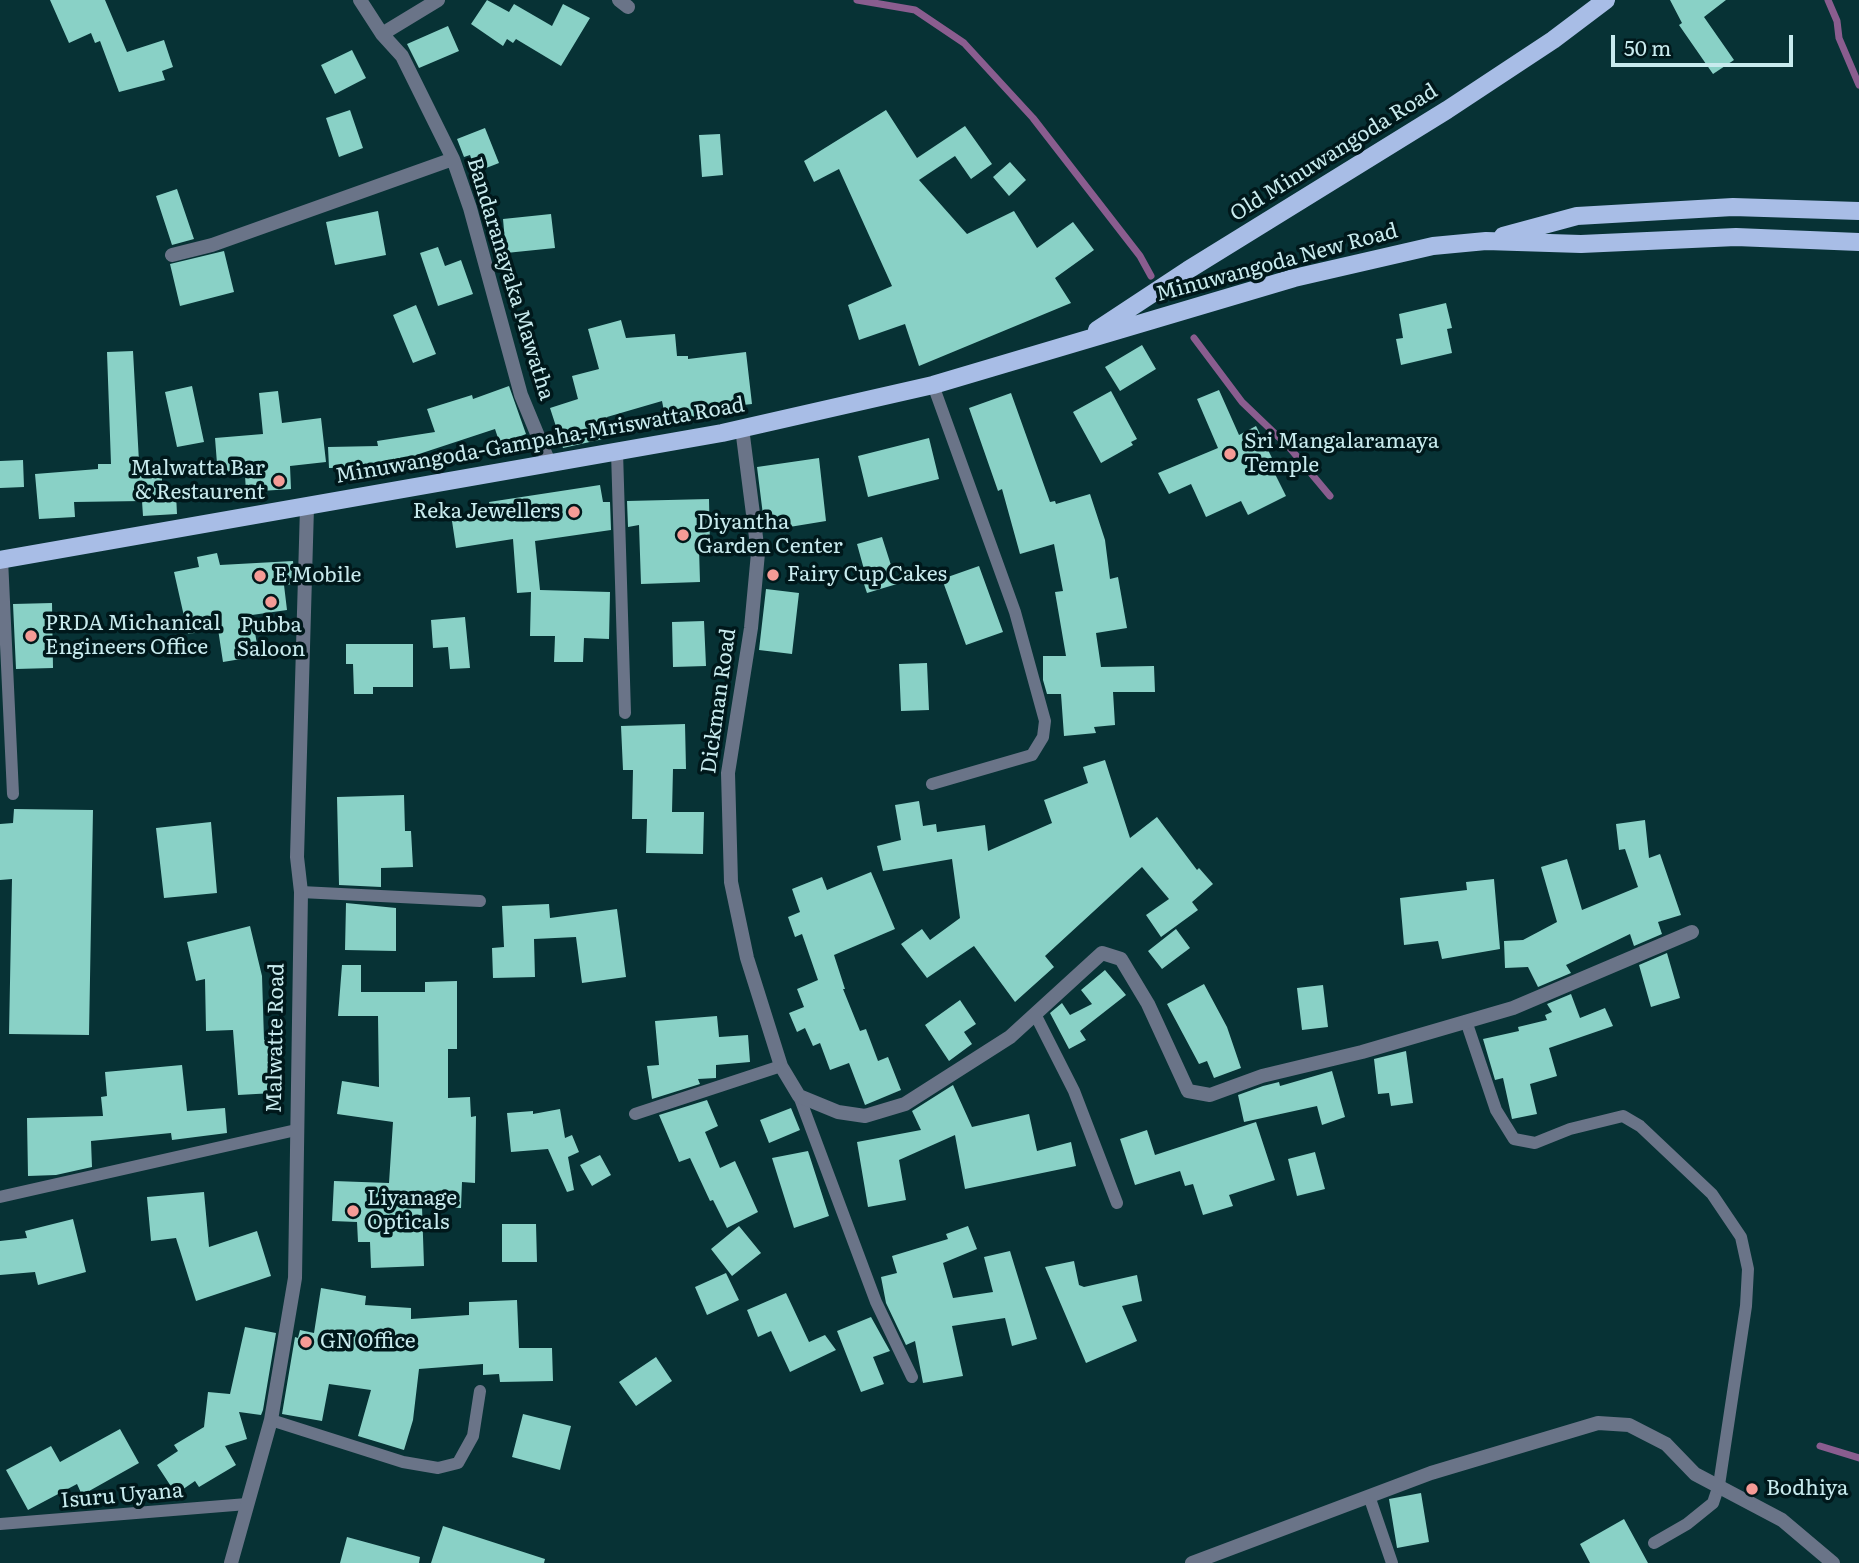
<!DOCTYPE html>
<html>
<head>
<meta charset="utf-8">
<style>
  body { margin:0 }
  #map { position:relative; width:1859px; height:1563px; overflow:hidden; background:#073235; font-family:Literata,serif }
  canvas { display:block }
  .scale { position:absolute; left:1611px; top:35px; width:182px; height:32px; box-sizing:border-box; border:4px solid #c8ebee; border-top:0; padding-left:9px; font-size:21px; line-height:24px; white-space:nowrap; color:#c8ebee; -webkit-text-stroke:5px #00181b; paint-order:stroke }
</style>
</head>
<body>
<div id="map">
<canvas width="1859" height="1563"></canvas>
<div class="scale">50 m</div>
</div>
<script>
const ctx = document.querySelector('canvas').getContext('2d');
ctx.lineJoin = 'round';
function toPath(rows) {
  const path = new Path2D();
  for (const r of rows) {
    path.moveTo(r[0], r[1]);
    for (let i = 2; i < r.length; i += 2) path.lineTo(r[i], r[i + 1]);
  }
  return path;
}
function strokePath(path, color, width, dash) {
  ctx.strokeStyle = color;
  ctx.lineWidth = width;
  ctx.lineCap = dash ? 'butt' : 'round';
  ctx.setLineDash(dash || []);
  ctx.stroke(path);
}
function fillPath(path, color) {
  ctx.fillStyle = color;
  ctx.fill(path, 'evenodd');
}
function write(font, color, halo, rows, align = 'center') {
  ctx.font = font + ' Literata,serif';
  ctx.lineWidth = 7;
  ctx.setLineDash([]);
  ctx.textBaseline = 'middle';
  ctx.strokeStyle = halo;
  ctx.fillStyle = color;
  for (const [text, x, y, turn = 0] of rows) {
    ctx.save();
    ctx.translate(x, y);
    ctx.rotate((+turn || 0) * Math.PI / 180);
    ctx.textAlign = isNaN(turn) ? turn : align;
    if (halo) ctx.strokeText(text, 0, 0);
    ctx.fillText(text, 0, 0);
    ctx.restore();
  }
}
strokePath(toPath([
  [857,0,915,10,964,43,1033,118,1140,256,1151,276],
  [1828,0,1837,21,1839,38,1859,85],
  [1194,338,1242,402,1289,447,1330,496],
  [1820,1446,1859,1458]
]), '#8a5d8f', 7);
fillPath(toPath([
  [50,0,105,0,127,52,164,40,173,67,162,71,165,80,119,92,100,41,95,43,91,33,69,43],
  [487,0,509,12,514,4,552,26,563,4,590,18,561,66,516,39,513,43,507,39,503,46,471,24],
  [1670,0,1726,0,1704,17,1734,60,1713,74,1679,25,1682,23],
  [448,26,459,51,419,68,407,44],
  [352,50,366,78,335,94,321,65],
  [350,110,363,148,339,157,326,118],
  [886,110,917,158,965,126,992,164,971,179,955,156,919,180,967,234,1014,211,1037,248,1073,222,1094,250,1055,278,1071,303,919,366,905,324,859,340,848,305,892,286,839,169,814,182,804,161],
  [485,128,499,163,481,170,476,159,472,161,470,155,464,157,457,139],
  [720,134,723,175,702,177,699,135],
  [1010,162,1026,180,1009,196,993,177],
  [177,189,194,239,172,245,156,196],
  [378,211,386,255,335,265,326,222],
  [551,214,555,248,506,253,503,219],
  [438,247,445,266,461,260,473,294,438,306,420,253],
  [224,251,234,292,180,306,170,264],
  [1446,303,1452,328,1447,329,1452,353,1401,365,1396,339,1403,338,1399,314],
  [416,305,436,354,413,363,393,315],
  [621,320,626,338,675,334,677,356,688,356,688,359,746,352,752,404,716,408,717,417,667,427,662,401,607,417,612,437,563,448,550,408,578,399,572,376,599,369,588,329],
  [1142,345,1156,369,1120,391,1105,367],
  [133,351,139,462,162,462,162,495,176,494,177,514,143,516,142,501,74,502,75,517,39,519,35,474,98,469,98,464,111,464,107,352],
  [192,386,204,442,177,447,165,392],
  [509,386,526,434,500,444,495,429,416,455,418,466,381,471,381,468,329,468,328,447,378,446,377,441,435,432,427,409,472,395,473,399],
  [1219,390,1239,435,1256,426,1278,470,1274,472,1286,496,1248,515,1241,501,1206,517,1191,484,1169,494,1158,473,1218,448,1197,399],
  [278,391,282,423,321,418,326,462,290,466,291,489,246,492,245,475,218,476,215,438,263,434,259,393],
  [1111,391,1137,439,1131,442,1133,445,1101,463,1073,412],
  [1011,393,1050,502,1055,501,1056,504,1090,494,1105,540,1110,579,1118,577,1127,628,1096,633,1101,667,1154,666,1155,692,1113,692,1115,725,1094,727,1096,733,1064,736,1061,694,1047,694,1043,680,1043,656,1066,656,1055,592,1063,591,1054,544,1020,554,1002,489,998,491,969,408],
  [929,438,939,479,868,497,858,456],
  [819,458,826,521,765,531,757,467],
  [23,460,24,487,0,488,0,461],
  [600,485,603,502,610,502,611,530,535,541,540,590,610,592,609,639,584,638,583,662,554,662,555,636,530,636,531,592,517,593,513,539,456,548,452,521,491,516,489,502],
  [709,499,710,548,699,548,700,582,641,584,639,525,628,527,627,501],
  [882,537,897,584,867,593,861,575,865,573,857,544],
  [217,553,220,565,293,561,295,584,284,585,287,610,252,615,259,656,223,662,218,629,188,634,174,572,199,567,197,557],
  [979,566,1003,632,966,645,942,579],
  [766,589,799,593,792,654,759,650],
  [52,603,53,668,16,669,13,604],
  [465,617,470,668,450,669,448,647,433,648,431,620],
  [704,621,706,666,673,667,672,622],
  [346,644,413,644,413,687,373,687,373,694,354,694,353,664,346,664],
  [927,663,929,710,901,711,899,664],
  [685,724,686,769,673,769,672,812,704,812,703,854,646,853,647,819,632,819,633,770,623,770,621,726],
  [1105,760,1130,838,1157,817,1197,870,1199,868,1213,884,1192,902,1198,910,1161,937,1146,915,1169,899,1142,867,1045,956,1054,967,1015,1002,974,946,927,978,901,944,922,929,930,940,960,918,952,859,883,871,877,846,901,840,895,805,919,801,923,826,936,824,937,832,985,825,988,851,1052,823,1044,800,1088,783,1083,767],
  [404,795,405,831,411,831,413,867,381,868,381,887,339,885,337,797],
  [14,809,93,810,89,1035,9,1034,12,879,0,880,0,824,13,823],
  [1645,820,1649,858,1660,854,1681,915,1658,922,1662,934,1634,946,1630,934,1566,965,1571,973,1538,987,1528,967,1505,968,1504,941,1523,940,1557,922,1541,867,1567,859,1582,910,1638,887,1625,849,1619,850,1616,824],
  [211,822,217,893,164,898,156,828],
  [871,872,895,929,834,955,845,989,843,989,860,1031,866,1029,878,1061,888,1057,901,1090,865,1105,849,1063,830,1070,820,1043,813,1046,805,1028,797,1032,789,1013,804,1007,797,989,818,980,802,934,795,937,788,917,800,912,792,889,822,877,827,890],
  [1494,879,1500,949,1442,959,1438,941,1404,945,1400,898,1467,890,1466,882],
  [346,903,396,908,396,951,345,950],
  [549,904,550,918,617,909,626,977,582,983,576,937,534,939,535,977,493,978,492,948,504,947,502,906],
  [250,926,262,976,264,1040,269,1039,274,1093,238,1095,233,1030,206,1031,205,979,196,981,187,942],
  [1176,929,1190,948,1162,969,1148,951],
  [1667,953,1680,998,1651,1007,1639,965],
  [342,965,361,965,361,992,425,992,425,982,457,981,457,1049,448,1049,448,1098,470,1097,471,1117,476,1116,475,1183,462,1182,461,1208,422,1207,424,1266,371,1268,370,1242,358,1242,357,1222,332,1221,334,1181,389,1183,393,1122,337,1114,342,1081,379,1087,378,1016,338,1016],
  [1105,970,1126,995,1080,1031,1086,1040,1069,1049,1050,1013,1062,1003,1070,1015,1092,1004,1081,990],
  [1204,984,1227,1027,1241,1068,1214,1078,1207,1061,1199,1064,1167,1004],
  [1323,985,1328,1027,1302,1030,1297,988],
  [1571,994,1580,1018,1605,1008,1613,1026,1549,1048,1557,1076,1530,1084,1537,1114,1512,1119,1503,1078,1495,1080,1483,1039,1519,1031,1518,1027,1547,1020,1545,1015,1552,1012,1547,1004],
  [960,1000,976,1024,964,1032,972,1044,949,1061,925,1025],
  [717,1016,719,1037,748,1035,750,1062,716,1065,716,1078,698,1079,700,1084,652,1099,647,1066,659,1065,655,1021],
  [1406,1051,1413,1103,1391,1106,1389,1093,1378,1094,1374,1059],
  [182,1065,187,1111,225,1108,227,1133,172,1140,171,1133,91,1141,92,1167,56,1175,28,1176,27,1118,103,1116,101,1097,107,1096,105,1072],
  [1332,1071,1345,1117,1322,1125,1317,1106,1244,1122,1238,1095,1263,1086,1279,1082,1280,1086],
  [953,1085,972,1127,1029,1114,1037,1151,1071,1142,1076,1166,965,1189,955,1135,899,1160,906,1200,868,1207,857,1142,921,1130,912,1111],
  [707,1100,718,1126,705,1132,720,1168,735,1161,758,1212,727,1228,713,1200,710,1201,690,1158,679,1162,659,1115],
  [791,1108,800,1130,769,1143,760,1120],
  [560,1109,565,1138,572,1135,579,1152,568,1157,574,1190,567,1192,548,1149,511,1152,507,1113,533,1111,533,1114],
  [1256,1122,1275,1180,1229,1195,1233,1206,1203,1215,1193,1184,1185,1186,1180,1171,1135,1185,1120,1139,1147,1130,1155,1155],
  [808,1151,829,1216,794,1228,772,1158],
  [1315,1152,1325,1189,1297,1196,1288,1159],
  [600,1155,611,1175,592,1186,580,1165],
  [204,1192,209,1247,257,1231,271,1276,196,1301,176,1238,151,1241,147,1197],
  [73,1219,86,1272,38,1285,35,1272,0,1275,0,1241,27,1238,25,1231],
  [502,1224,536,1224,537,1262,502,1262],
  [739,1226,761,1253,732,1276,711,1249],
  [968,1226,977,1249,943,1263,953,1298,993,1292,984,1257,1010,1251,1037,1339,1012,1346,1005,1318,952,1326,963,1376,923,1383,915,1341,906,1345,886,1303,881,1277,897,1273,892,1256,948,1239,946,1234],
  [1074,1261,1079,1285,1084,1287,1137,1275,1142,1301,1122,1306,1137,1341,1086,1363,1045,1267],
  [726,1273,739,1300,707,1315,695,1287],
  [321,1288,366,1296,365,1305,411,1308,411,1319,469,1315,469,1302,517,1300,519,1348,552,1348,553,1381,500,1382,499,1374,483,1375,483,1364,419,1369,413,1420,404,1450,358,1436,371,1390,329,1384,322,1421,282,1414,295,1337,298,1338,300,1330,314,1333],
  [786,1293,809,1342,825,1335,836,1350,790,1372,771,1331,758,1337,747,1310],
  [871,1317,890,1351,873,1357,884,1384,861,1392,837,1331],
  [245,1327,276,1333,263,1410,261,1415,239,1412,247,1439,225,1446,236,1465,199,1487,195,1481,176,1494,157,1465,178,1451,174,1445,204,1427,208,1392,230,1394],
  [656,1357,672,1381,636,1406,619,1382],
  [523,1414,571,1426,560,1470,512,1457],
  [120,1429,139,1463,82,1495,77,1484,28,1510,6,1470,51,1446,60,1462],
  [1421,1493,1429,1542,1397,1548,1389,1499],
  [1624,1519,1648,1563,1590,1563,1580,1544],
  [443,1526,545,1559,544,1563,431,1563],
  [347,1537,420,1557,419,1563,340,1563]
]), '#89d1c6');
strokePath(toPath([
  [617,452,625,713],
  [2,559,13,794],
  [932,784,1032,755,1043,737,1045,721,1015,612,933,385],
  [301,892,480,901],
  [1035,1014,1074,1091,1117,1203],
  [1466,1021,1496,1110,1514,1139,1535,1143,1570,1129,1623,1116,1640,1126,1712,1194,1741,1237,1748,1269,1746,1306,1719,1485,1713,1503,1687,1524,1654,1543],
  [799,1096,876,1302,912,1377],
  [635,1114,781,1066],
  [0,1197,296,1130],
  [271,1420,403,1462,438,1468,458,1463,473,1436,480,1391],
  [1369,1496,1392,1563],
  [0,1524,247,1504]
]), '#6a7488', 12);
strokePath(toPath([
  [360,0,382,34,402,56,453,159,470,208,521,395,550,465],
  [619,0,628,7],
  [382,34,438,0],
  [172,255,212,245,453,159],
  [742,428,758,553,751,628,728,773,731,882,747,958,781,1066,799,1096,838,1112,865,1116,905,1104,1010,1037,1102,953,1121,959,1148,1004,1188,1091,1210,1095,1262,1076,1362,1052,1513,1008,1692,932],
  [1192,1563,1431,1473,1598,1423,1629,1425,1666,1444,1695,1474,1782,1520,1833,1563]
]), '#6a7488', 14);
strokePath(toPath([
  [231,1563,271,1420,295,1278,301,892,297,857,307,507]
]), '#6a7488', 14);
strokePath(toPath([
  [1503,236,1577,216,1733,207,1859,211],
  [1097,330,1188,270,1447,110,1553,40,1606,0],
  [0,560,722,433,933,385,1294,278,1433,246,1486,241,1581,244,1736,237,1859,242]
]), '#a8bde6', 18);
for (const [x, y, r, color] of [
  [1230,454,7,"#f59b96"],
  [279,481,7,"#f59b96"],
  [574,512,7,"#f59b96"],
  [683,535,7,"#f59b96"],
  [773,575,7,"#f59b96"],
  [260,576,7,"#f59b96"],
  [271,602,7,"#f59b96"],
  [31,636,7,"#f59b96"],
  [353,1211,7,"#f59b96"],
  [306,1342,7,"#f59b96"],
  [1752,1489,7,"#f59b96"]
]) {
  const dot = new Path2D();
  dot.arc(x, y, r, 0, 2 * Math.PI);
  ctx.fillStyle = color;
  ctx.fill(dot);
  strokePath(dot, '#00181b', 2.5);
}
write('21px', '#c8ebee', '#00181b', [
  ["Old Minuwangoda Road",1334,153,-32],
  ["Minuwangoda New Road",1277,263,-15],
  ["Bandaranayaka Mawatha",510,279,73],
  ["Minuwangoda-Gampaha-Mriswatta Road",540,441,-10],
  ["Dickman Road",719,701,-82],
  ["Malwatte Road",276,1038,-89],
  ["Isuru Uyana",122,1496,-5]
]);
write('21px', '#c8ebee', '#00181b', [
  ["Sri Mangalaramaya",1244,442],
  ["Temple",1244,466],
  ["Malwatta Bar",265,469,"right"],
  ["& Restaurent",265,493,"right"],
  ["Reka Jewellers",560,512,"right"],
  ["Diyantha",697,523],
  ["Garden Center",697,547],
  ["Fairy Cup Cakes",787,575],
  ["E Mobile",274,576],
  ["PRDA Michanical",45,624],
  ["Engineers Office",45,648],
  ["Pubba",271,626,"center"],
  ["Saloon",271,650,"center"],
  ["Liyanage",367,1199],
  ["Opticals",367,1223],
  ["GN Office",320,1342],
  ["Bodhiya",1766,1489]
], 'left');
</script>
</body>
</html>
